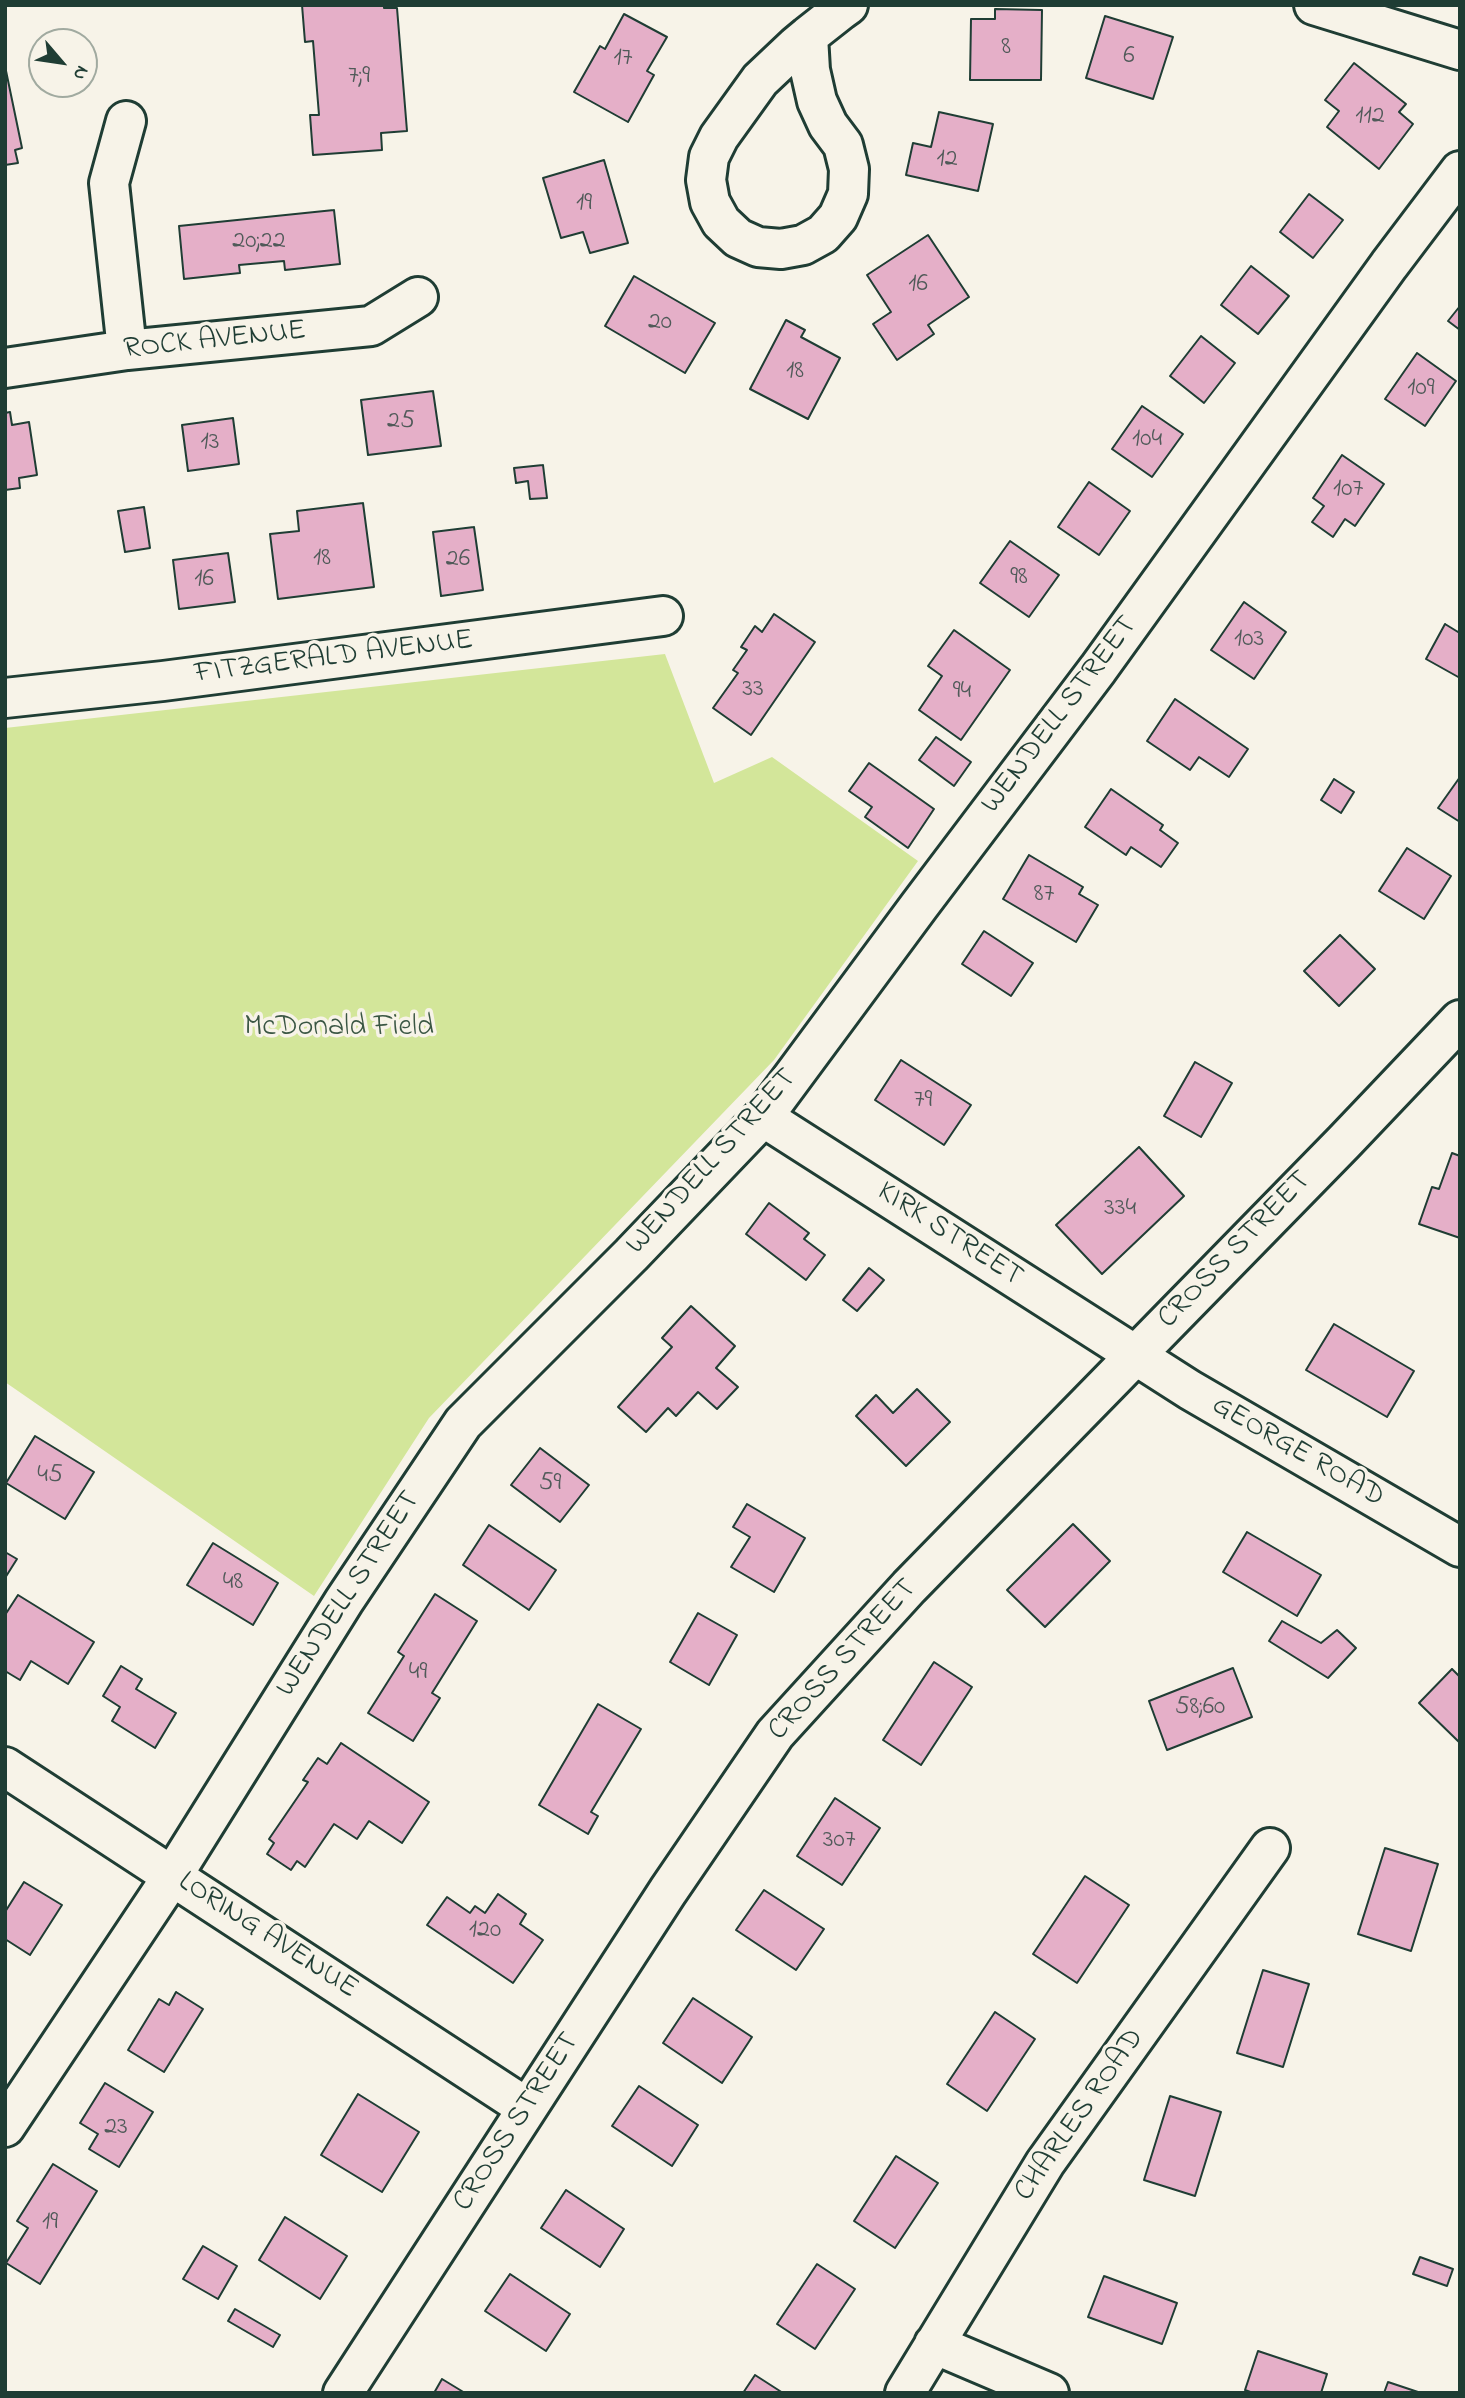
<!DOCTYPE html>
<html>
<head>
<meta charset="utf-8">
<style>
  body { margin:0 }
  #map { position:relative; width:1465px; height:2398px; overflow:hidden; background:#f7f3e8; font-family:"Indie Flower",sans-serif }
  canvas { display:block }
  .frame { position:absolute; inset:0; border:7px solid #1f3d34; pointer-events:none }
  .north { position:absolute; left:28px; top:28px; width:70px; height:70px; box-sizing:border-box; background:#f7f3e8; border:2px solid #a1aaa0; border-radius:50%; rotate:119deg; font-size:19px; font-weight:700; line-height:28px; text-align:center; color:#1f3d34 }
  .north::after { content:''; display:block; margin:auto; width:24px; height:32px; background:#1f3d34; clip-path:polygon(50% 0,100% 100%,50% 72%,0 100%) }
</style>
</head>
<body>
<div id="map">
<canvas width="1465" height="2398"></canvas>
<div class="frame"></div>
<div class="north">N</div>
</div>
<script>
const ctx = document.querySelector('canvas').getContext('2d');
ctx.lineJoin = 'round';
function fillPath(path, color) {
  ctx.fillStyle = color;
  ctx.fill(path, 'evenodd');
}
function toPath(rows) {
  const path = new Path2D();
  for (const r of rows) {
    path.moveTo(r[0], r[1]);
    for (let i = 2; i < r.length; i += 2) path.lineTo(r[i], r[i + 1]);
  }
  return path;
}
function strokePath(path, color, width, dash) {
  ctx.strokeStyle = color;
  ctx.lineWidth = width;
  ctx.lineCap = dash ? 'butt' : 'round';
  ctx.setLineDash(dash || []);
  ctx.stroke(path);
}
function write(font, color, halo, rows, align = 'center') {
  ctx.font = font + ' "Indie Flower",sans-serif';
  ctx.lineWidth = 7;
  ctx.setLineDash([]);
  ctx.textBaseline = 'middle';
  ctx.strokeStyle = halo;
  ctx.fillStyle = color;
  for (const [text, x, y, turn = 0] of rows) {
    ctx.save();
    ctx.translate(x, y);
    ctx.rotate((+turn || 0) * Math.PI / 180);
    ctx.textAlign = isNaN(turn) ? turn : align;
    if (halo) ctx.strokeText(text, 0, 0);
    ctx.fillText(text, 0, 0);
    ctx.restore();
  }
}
fillPath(toPath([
  [665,654,714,783,772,757,918,861,774,1060,429,1418,314,1596,5,1382,5,728]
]), '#d3e69a');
const building = toPath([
  [302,5,384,5,384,8,397,8,407,131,381,133,382,150,313,155,310,115,319,115,313,41,305,42,302,5],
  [995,9,1042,10,1041,80,970,80,971,19,995,19,995,9],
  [624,14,667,37,647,71,654,75,628,122,574,92,600,46,605,49,624,14],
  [1105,16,1173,37,1153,99,1086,78,1105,16],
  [1354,63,1406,104,1399,112,1413,124,1379,169,1327,127,1339,111,1325,100,1354,63],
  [5,66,22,148,15,150,18,163,5,165,5,66],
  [939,112,993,124,978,191,906,175,913,143,931,147,939,112],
  [604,160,628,243,590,253,583,232,561,238,543,178,604,160],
  [1309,194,1343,220,1313,258,1280,232,1309,194],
  [334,210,340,264,285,270,284,261,239,265,240,273,184,279,179,226,334,210],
  [928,235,969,297,928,325,934,334,897,360,873,324,891,312,867,275,928,235],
  [1251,266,1289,296,1258,334,1221,305,1251,266],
  [634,276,715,323,685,373,605,326,634,276],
  [1460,306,1460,330,1448,321,1460,306],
  [786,320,805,330,801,337,840,358,808,419,750,389,786,320],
  [1201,336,1235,363,1204,403,1170,376,1201,336],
  [1417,353,1456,381,1425,426,1385,399,1417,353],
  [433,391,441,446,368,455,361,400,433,391],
  [1142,406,1183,434,1152,477,1112,449,1142,406],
  [10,412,12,425,29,422,37,475,19,478,20,488,5,490,5,413,10,412],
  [233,418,239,464,188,471,182,425,233,418],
  [1342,455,1384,484,1355,526,1345,519,1333,537,1312,522,1324,506,1313,498,1342,455],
  [543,465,547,498,530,499,528,481,516,483,514,468,543,465],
  [1089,482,1130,511,1099,555,1058,527,1089,482],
  [363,503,374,587,278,599,270,534,299,531,297,511,363,503],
  [144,507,150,548,125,552,118,511,144,507],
  [474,527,483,590,441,596,433,532,474,527],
  [1010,541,1059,575,1029,617,980,583,1010,541],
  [228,553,235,602,179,609,173,560,228,553],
  [1244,602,1286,632,1254,679,1211,650,1244,602],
  [774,614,815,642,751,735,713,708,738,673,733,670,747,650,741,647,755,626,762,632,774,614],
  [1445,624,1458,632,1460,629,1460,678,1426,659,1445,624],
  [954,630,1010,670,961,740,919,710,942,676,928,666,954,630],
  [1175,699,1248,749,1229,777,1199,757,1190,770,1147,741,1175,699],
  [936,737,971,762,954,786,919,760,936,737],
  [869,763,934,809,908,848,865,817,872,807,849,791,869,763],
  [1460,777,1460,822,1438,808,1460,777],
  [1334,779,1354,792,1341,813,1321,800,1334,779],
  [1111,789,1163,825,1160,830,1178,843,1161,867,1131,847,1126,855,1085,827,1111,789],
  [1407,848,1451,876,1424,919,1379,891,1407,848],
  [1029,855,1083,887,1079,894,1098,905,1076,942,1003,899,1029,855],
  [984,931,1033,963,1011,996,962,964,984,931],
  [1340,935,1375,969,1339,1006,1304,971,1340,935],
  [901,1060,971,1105,944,1145,875,1100,901,1060],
  [1195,1062,1232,1083,1201,1137,1164,1116,1195,1062],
  [1139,1147,1184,1196,1102,1274,1056,1225,1139,1147],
  [1452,1153,1460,1156,1460,1238,1419,1224,1432,1187,1439,1189,1452,1153],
  [769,1203,809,1233,804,1239,825,1255,806,1280,746,1234,769,1203],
  [869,1268,884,1280,857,1311,843,1300,869,1268],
  [691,1306,735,1346,716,1368,738,1387,717,1409,698,1392,676,1416,668,1408,646,1432,618,1407,672,1347,662,1338,691,1306],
  [1334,1324,1414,1371,1387,1417,1306,1370,1334,1324],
  [917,1389,950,1422,906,1466,856,1416,876,1395,893,1413,917,1389],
  [35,1436,94,1472,65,1519,6,1483,35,1436],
  [540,1448,589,1485,560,1522,511,1485,540,1448],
  [747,1504,805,1538,774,1592,731,1567,750,1537,733,1527,747,1504],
  [1073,1524,1110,1561,1045,1627,1007,1590,1073,1524],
  [489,1525,556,1570,529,1610,463,1565,489,1525],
  [1247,1532,1321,1575,1297,1616,1223,1572,1247,1532],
  [213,1543,278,1583,253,1625,187,1585,213,1543],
  [5,1552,17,1559,5,1578,5,1552],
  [435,1594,477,1621,432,1693,440,1698,413,1741,368,1713,404,1656,398,1652,435,1594],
  [18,1595,94,1642,68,1684,31,1661,20,1680,5,1671,5,1615,18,1595],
  [698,1613,737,1635,709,1685,670,1662,698,1613],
  [1282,1621,1321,1643,1337,1630,1356,1648,1328,1678,1269,1641,1282,1621],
  [934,1662,972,1687,921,1765,883,1740,934,1662],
  [121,1666,142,1679,136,1689,176,1713,155,1748,112,1721,120,1707,103,1696,121,1666],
  [1233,1668,1252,1717,1167,1750,1149,1701,1233,1668],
  [1452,1669,1460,1677,1460,1743,1419,1703,1452,1669],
  [598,1704,641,1729,591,1812,598,1816,588,1834,539,1805,598,1704],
  [341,1743,429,1802,402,1843,369,1821,357,1839,334,1824,305,1867,297,1861,291,1870,267,1854,274,1843,269,1839,308,1782,303,1780,318,1758,327,1764,341,1743],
  [835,1798,880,1828,842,1885,797,1856,835,1798],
  [1385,1848,1438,1864,1411,1951,1358,1934,1385,1848],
  [1085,1876,1129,1905,1077,1983,1033,1954,1085,1876],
  [24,1882,62,1905,30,1955,5,1939,5,1912,24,1882],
  [764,1890,824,1929,796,1970,736,1930,764,1890],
  [498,1894,526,1914,520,1924,543,1940,513,1983,427,1925,447,1897,470,1913,475,1906,485,1913,498,1894],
  [1263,1970,1309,1984,1283,2067,1237,2053,1263,1970],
  [176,1992,203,2009,164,2072,128,2050,159,1999,169,2005,176,1992],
  [693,1998,752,2037,722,2083,663,2043,693,1998],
  [995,2012,1035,2039,987,2111,947,2084,995,2012],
  [105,2083,153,2112,119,2167,89,2149,98,2134,80,2123,105,2083],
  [639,2086,698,2125,672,2166,612,2126,639,2086],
  [358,2094,419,2132,382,2192,321,2155,358,2094],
  [1170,2096,1221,2112,1195,2196,1144,2180,1170,2096],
  [896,2156,938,2183,895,2248,854,2221,896,2156],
  [53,2164,97,2191,40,2284,6,2263,28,2228,17,2221,53,2164],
  [566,2190,624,2229,600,2267,541,2228,566,2190],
  [285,2217,347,2256,320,2299,259,2260,285,2217],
  [203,2246,237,2266,218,2299,183,2279,203,2246],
  [1420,2257,1453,2269,1447,2286,1413,2274,1420,2257],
  [817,2264,855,2289,815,2349,777,2324,817,2264],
  [510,2274,570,2314,546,2351,485,2311,510,2274],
  [1104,2276,1177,2303,1162,2344,1088,2317,1104,2276],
  [235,2309,280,2335,273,2347,228,2321,235,2309],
  [1258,2351,1327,2374,1321,2393,1253,2393,1245,2390,1258,2351],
  [755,2375,783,2393,743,2393,755,2375],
  [442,2379,465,2393,434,2393,442,2379],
  [1388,2382,1421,2393,1384,2393,1388,2382]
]);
fillPath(building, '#e5afc8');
strokePath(building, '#1f3d34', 2);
const minor = toPath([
  [1314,5,1460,50],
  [808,36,810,70,817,101,828,125,843,145,849,169,848,194,838,217,823,234,803,245,781,249,758,247,738,238,721,222,710,202,706,180,709,157,719,137,760,80,796,46,808,36,841,10,848,5],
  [126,121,109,183,127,350],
  [5,368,127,350,371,326,418,297],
  [5,698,163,681,663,616],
  [763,1117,1190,1390,1460,1547],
  [5,1767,527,2108],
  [5,2127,173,1875,344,1601,463,1423,631,1255,763,1117,919,906,1098,669,1389,265,1460,171],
  [934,2344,1049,2393],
  [343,2393,668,1891,775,1734,909,1587,1344,1142,1460,1020],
  [905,2393,1045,2163,1270,1848]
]);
strokePath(minor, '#1f3d34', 44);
strokePath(minor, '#f7f3e8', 38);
write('26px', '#505a59', null, [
  ["8",1006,49],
  ["6",1129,58],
  ["17",623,60],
  ["7;9",359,78],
  ["112",1370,118],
  ["12",947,161],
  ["19",584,205],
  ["20;22",259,243],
  ["16",918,286],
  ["20",660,324],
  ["18",795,373],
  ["109",1421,390],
  ["25",401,423],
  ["104",1147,441],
  ["13",210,444],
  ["107",1348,491],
  ["18",322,560],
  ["26",458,561],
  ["98",1019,579],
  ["16",204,581],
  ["103",1249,641],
  ["33",753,691],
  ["94",962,693],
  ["87",1044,896],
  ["79",923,1102],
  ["334",1120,1210],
  ["45",50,1477],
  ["59",550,1485],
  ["48",233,1584],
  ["49",418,1674],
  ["58;60",1200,1709],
  ["307",839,1842],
  ["120",485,1932],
  ["23",116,2129],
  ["19",50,2224]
]);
write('30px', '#1f3d34', '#f7f3e8', [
  ["ROCK AVENUE",215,342,-6],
  ["FITZGERALD AVENUE",334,659,-7],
  ["WENDELL STREET",1061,716,-53],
  ["WENDELL STREET",713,1163,-48],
  ["KIRK STREET",949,1236,33],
  ["CROSS STREET",1236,1251,-46],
  ["GEORGE ROAD",1297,1453,30],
  ["WENDELL STREET",350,1595,-57],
  ["CROSS STREET",844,1661,-48],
  ["LORING AVENUE",267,1937,33],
  ["CHARLES ROAD",1081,2116,-55],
  ["CROSS STREET",518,2123,-57]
]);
write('30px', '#3a5643', '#f7f3e8', [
  ["McDonald Field",339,1029]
]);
</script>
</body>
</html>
